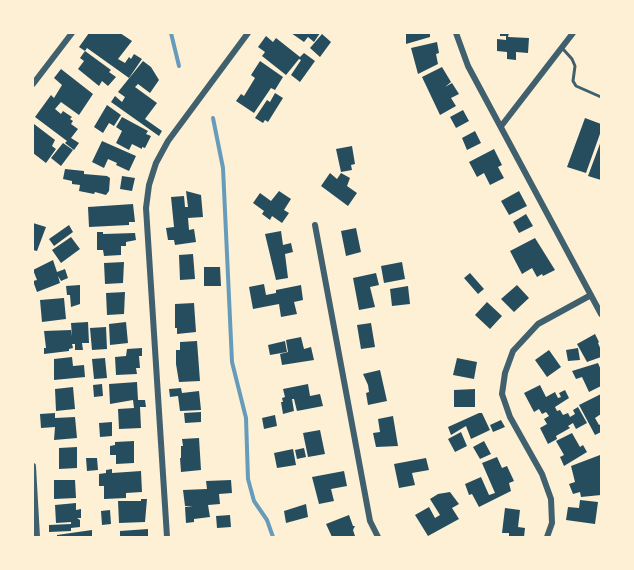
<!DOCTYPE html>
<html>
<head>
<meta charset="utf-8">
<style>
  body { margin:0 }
  #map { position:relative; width:634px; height:570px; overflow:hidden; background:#fdf0d5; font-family:"Source Sans 3",sans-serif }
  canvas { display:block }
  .frame { position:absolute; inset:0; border:34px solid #fdf0d5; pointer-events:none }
</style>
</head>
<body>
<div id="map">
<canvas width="634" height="570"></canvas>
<div class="frame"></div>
</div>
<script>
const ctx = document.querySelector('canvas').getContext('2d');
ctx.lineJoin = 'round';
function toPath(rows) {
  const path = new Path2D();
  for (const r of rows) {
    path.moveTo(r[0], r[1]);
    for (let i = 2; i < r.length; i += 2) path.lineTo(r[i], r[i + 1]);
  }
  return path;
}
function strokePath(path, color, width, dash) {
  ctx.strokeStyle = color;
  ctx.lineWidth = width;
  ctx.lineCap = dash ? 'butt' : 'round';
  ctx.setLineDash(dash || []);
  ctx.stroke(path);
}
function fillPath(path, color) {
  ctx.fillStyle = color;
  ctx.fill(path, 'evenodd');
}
strokePath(toPath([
  [171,33,179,66],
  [213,118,223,168,232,362,246,418,248,479,254,501,267,520,273,537]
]), '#669bbc', 4);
fillPath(toPath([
  [89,33,120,33,132,41,118,59,125,63,129,57,131,59,134,54,142,59,129,78,87,48,85,51,79,47],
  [291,33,320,33,314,42,308,37,304,42],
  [406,33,430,33,430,37,406,44],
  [500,33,509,33,508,37,529,38,528,53,516,52,516,60,507,59,507,52,497,51,497,39,506,40,506,36,500,36],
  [322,34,331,42,320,57,310,48],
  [266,36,273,42,276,38,300,57,304,53,315,61,300,82,291,75,301,60,299,59,286,75,262,56,265,52,258,47],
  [437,42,439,53,436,54,438,64,418,74,411,48],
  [85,51,111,70,109,72,116,77,108,86,102,81,99,86,78,69,84,61,80,58],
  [143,61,151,67,159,80,150,93,138,84,135,87,157,103,145,119,162,131,159,136,111,102,115,96,122,102,125,97,118,92],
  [260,61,283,77,275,90,271,88,254,113,236,101,241,94,244,96,255,78,251,75],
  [442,67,451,82,445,87,452,83,459,94,451,98,456,106,440,115,422,77],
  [61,69,93,94,79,115,61,102,55,109,61,114,63,111,72,117,70,119,73,121,71,124,78,129,71,138,79,143,74,150,65,143,67,141,35,117,51,95,54,98,62,85,54,78],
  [275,93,283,98,268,122,265,120,263,123,255,118,267,100,270,102],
  [107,105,121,115,114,126,109,123,103,133,94,127],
  [463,110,469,121,456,128,450,117],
  [122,117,148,131,146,134,151,136,145,148,142,147,142,149,132,144,129,150,116,143,122,131,116,127],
  [585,118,601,124,601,131,586,173,567,167],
  [34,124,55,140,52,146,56,149,46,163,33,153],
  [475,131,481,143,467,150,462,138],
  [102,141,136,156,129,171,116,165,117,163,108,159,104,168,92,162],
  [601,141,601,180,588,176],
  [63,143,73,150,61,166,51,158],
  [352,146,355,164,351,165,352,170,341,172,336,149],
  [494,149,502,165,498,167,504,178,490,185,484,173,477,177,469,162],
  [65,169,84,171,84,174,107,176,110,178,109,191,106,195,95,192,94,194,79,191,80,185,72,184,72,181,63,179],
  [330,173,337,179,341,173,350,178,347,186,357,193,348,206,321,186],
  [122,176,135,178,132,191,120,189],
  [186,191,201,195,203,217,188,218,189,230,194,229,196,242,175,245,174,240,168,240,166,228,174,227,171,197,184,196,185,207,188,207],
  [279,191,291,199,284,210,289,213,282,223,272,216,270,220,262,214,264,211,253,203,260,193,271,201],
  [519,191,527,206,509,215,501,201],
  [133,204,135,222,129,222,129,225,89,227,88,207],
  [526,214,533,226,519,233,513,222],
  [33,223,46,227,37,251,33,250],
  [69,225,73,232,54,246,49,239],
  [356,228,361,252,346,256,341,231],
  [281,231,283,245,291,243,293,252,285,254,288,278,276,280,265,234],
  [97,232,103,232,103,234,135,233,136,240,126,242,126,246,121,246,121,255,104,256,103,250,97,250],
  [71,237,80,249,61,263,52,250],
  [535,238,555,270,543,276,542,274,537,277,532,268,522,274,510,251],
  [193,254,195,279,180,280,179,255],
  [53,260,57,272,65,269,68,278,61,281,58,276,60,283,37,292,33,281,37,280,33,270],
  [124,262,123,283,105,284,104,263],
  [402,262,405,279,384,283,381,266],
  [204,267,220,267,221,286,204,286],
  [376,273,379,285,370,287,375,307,359,310,353,278],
  [470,273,484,289,478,294,464,278],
  [264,284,266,295,276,293,276,290,301,285,303,300,294,302,297,314,281,317,279,304,253,309,249,287],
  [80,285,80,304,71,307,70,295,67,295,66,286],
  [517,285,529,298,514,312,501,299],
  [408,286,410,304,392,306,390,289],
  [125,292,124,314,107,315,106,293],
  [64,298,66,319,42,322,40,300],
  [487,302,502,316,490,329,475,315],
  [194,303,196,332,177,334,177,328,175,328,175,304],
  [88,322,89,343,82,343,83,350,75,350,75,344,72,344,73,348,69,349,69,351,44,354,44,348,46,348,44,331,71,330,72,337,71,323],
  [126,322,128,343,110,345,109,324],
  [371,323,375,347,361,349,357,325],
  [106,327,107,349,92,350,90,328],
  [595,334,599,342,598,343,601,350,601,357,587,362,577,344],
  [301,337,304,349,311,347,314,360,282,365,280,354,288,352,286,340],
  [197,341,200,381,179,382,176,364,176,350,180,350,180,342],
  [285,341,287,352,270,355,268,345],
  [142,348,142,356,139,356,140,368,136,368,137,374,116,375,115,357,126,356,127,349],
  [578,348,580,360,568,361,566,350],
  [549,350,561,367,547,377,535,360],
  [72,357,73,366,84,365,85,377,54,380,54,359],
  [105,358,107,378,94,379,92,359],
  [457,358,477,362,474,379,453,375],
  [598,363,601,370,601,386,589,392,582,377,576,379,572,371],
  [380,370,387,401,368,405,366,393,369,392,368,385,363,374],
  [137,382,138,400,145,400,146,407,140,407,141,428,119,429,118,409,134,408,133,400,110,404,109,384],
  [102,384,103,396,94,397,93,385],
  [308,384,310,396,320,394,323,406,297,411,294,399,292,399,294,411,283,414,281,402,283,402,282,398,285,397,283,389],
  [540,385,546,397,555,392,558,398,561,397,559,393,565,390,569,398,555,407,557,411,560,410,563,415,568,413,570,417,575,414,573,410,578,407,587,423,576,429,573,423,568,426,570,428,556,436,557,439,548,444,540,428,547,424,544,419,549,416,546,412,542,414,539,409,534,412,524,393],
  [73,387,75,409,56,411,55,389],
  [181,388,182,393,199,391,201,410,180,411,178,396,170,397,169,389],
  [475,389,475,407,454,407,454,390],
  [601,394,601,414,595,418,599,425,601,424,601,432,595,435,579,405],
  [201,412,201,422,185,423,184,413],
  [55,413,55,418,75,417,77,438,54,440,55,427,41,428,40,414],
  [479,413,482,413,490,430,471,439,466,426,451,435,448,427],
  [275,415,277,426,264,429,262,418],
  [393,416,398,446,376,447,373,433,380,432,378,419],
  [501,420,505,427,493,432,490,425],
  [112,422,112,436,100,437,99,423],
  [320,430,325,454,308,457,303,433],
  [461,432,467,446,455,452,448,439],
  [572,433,580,447,583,445,587,452,564,466,560,457,564,455,556,441],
  [199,438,201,470,181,472,180,458,181,458,181,446,183,446,182,439],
  [134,441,134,463,116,464,116,455,110,455,110,446,115,445,115,442],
  [484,441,491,454,480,459,473,447],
  [77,447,77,468,59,469,59,448],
  [304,448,306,457,297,459,295,450],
  [293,449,296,465,277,468,274,453],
  [600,455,601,495,581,497,580,492,573,494,569,484,575,482,571,466],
  [497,457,502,468,507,466,514,481,509,483,511,491,479,507,472,494,469,495,465,484,481,477,489,495,495,493,482,463],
  [86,458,97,458,98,470,87,471],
  [426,458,429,470,412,473,415,485,399,488,394,464],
  [112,469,112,473,141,471,142,492,126,493,126,498,104,499,104,486,99,486,99,474,106,473,106,470],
  [344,471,347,486,331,489,334,501,319,504,312,477],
  [54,480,75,480,76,498,54,499],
  [231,480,232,493,219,494,220,504,208,505,210,517,194,519,194,522,186,523,185,507,193,507,185,506,183,490,207,489,206,481],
  [450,492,459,504,452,508,459,519,428,536,415,515,429,507,435,518,440,515,430,499,438,494],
  [141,499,147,499,145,522,119,523,118,501,141,501],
  [580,500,598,502,595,524,566,520,568,507,579,508],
  [76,503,76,510,81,509,81,518,77,518,80,520,80,527,71,528,71,531,49,532,49,525,71,524,71,522,56,523,55,505],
  [306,504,308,517,286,523,284,511],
  [505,508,520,510,518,527,525,528,524,537,509,537,509,533,502,533],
  [110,510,111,524,102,525,101,511],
  [230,515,231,527,217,528,216,516],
  [349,515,353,526,355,526,353,530,355,536,332,537,326,524],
  [148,529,148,537,120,537,120,531],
  [92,530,92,537,57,537,57,535]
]), '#264d5e');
strokePath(toPath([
  [563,49,572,59,575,66,573,81,576,86,601,97]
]), '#3f606c', 3);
strokePath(toPath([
  [456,33,468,66,601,314],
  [33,84,72,33],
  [502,125,573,33],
  [315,225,370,521,378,537],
  [33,466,37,537],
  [167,537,146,208,149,185,156,163,168,141,248,33],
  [547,537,552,523,551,499,542,474,510,417,502,394,505,373,513,351,538,324,591,295]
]), '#3f606c', 6);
</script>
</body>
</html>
